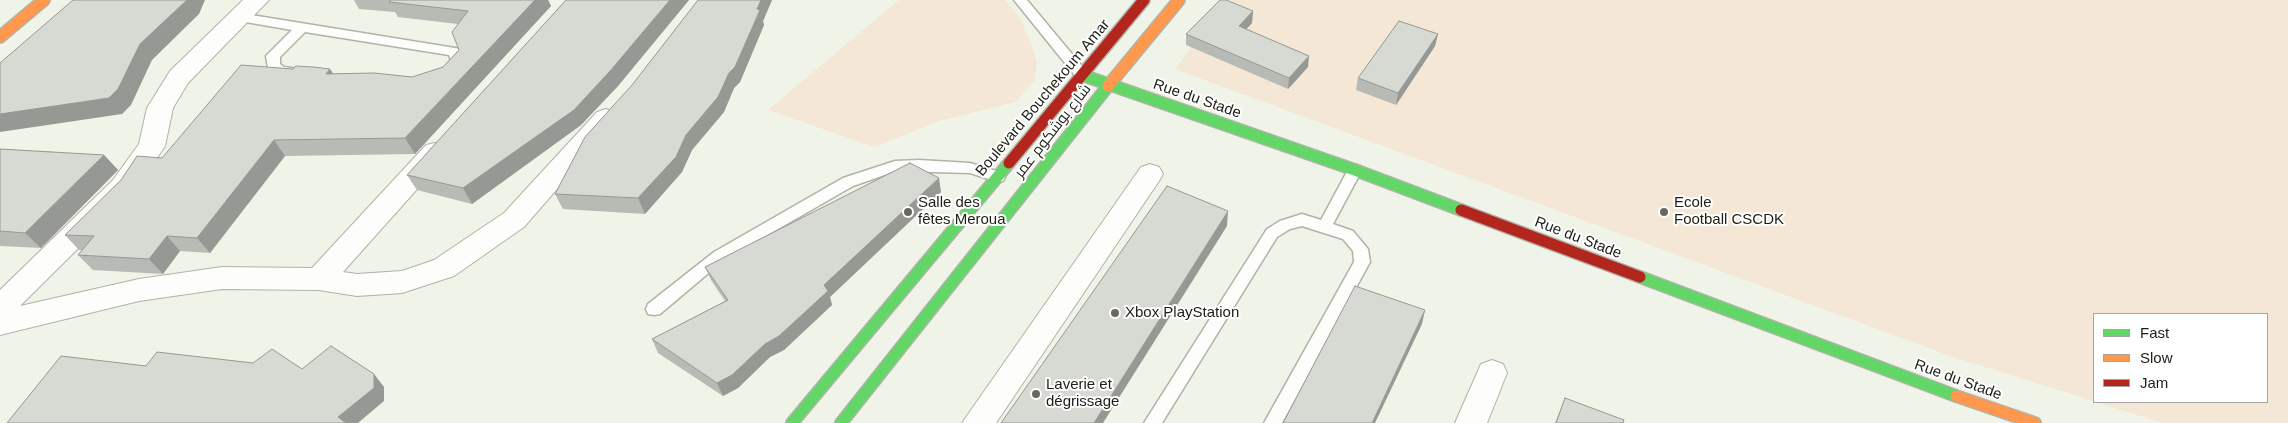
<!DOCTYPE html>
<html>
<head>
<meta charset="utf-8">
<style>
  body { margin:0 }
  #map { position:relative; width:2288px; height:423px; overflow:hidden; background:#f0f3e7; font-family:Helvetica,sans-serif }
  canvas { display:block }
  .legend { position:absolute; left:2093px; top:313px; width:175px; height:90px; box-sizing:border-box; background:#fff; border:1px solid #a5a5a2; margin:0; padding:6px 9px; list-style:none; font-size:15px; color:#1d1f16 }
  .legend li { display:flex; align-items:center; gap:10px; height:25px }
  .legend b { width:25px; border:1px solid #a5a5a2 }
</style>
</head>
<body>
<div id="map">
<canvas width="2288" height="423"></canvas>
<ul class="legend">
<li><b style="height:6px;background:#63d668"></b>Fast</li>
<li><b style="height:6px;background:#ff974d"></b>Slow</li>
<li><b style="height:6px;background:#b3261e"></b>Jam</li>
</ul>
</div>
<script>
const ctx = document.querySelector('canvas').getContext('2d');
ctx.lineJoin = 'round';
function fillPath(path, color) {
  ctx.fillStyle = color;
  ctx.fill(path, 'evenodd');
}
function toPath(rows) {
  const path = new Path2D();
  for (const r of rows) {
    path.moveTo(r[0], r[1]);
    for (let i = 2; i < r.length; i += 2) path.lineTo(r[i], r[i + 1]);
  }
  return path;
}
function strokePath(path, color, width, dash) {
  ctx.strokeStyle = color;
  ctx.lineWidth = width;
  ctx.lineCap = dash ? 'butt' : 'round';
  ctx.setLineDash(dash || []);
  ctx.stroke(path);
}
function write(font, color, halo, rows, align = 'center') {
  ctx.font = font + ' Helvetica,Cairo,sans-serif';
  ctx.lineWidth = 4;
  ctx.setLineDash([]);
  ctx.textBaseline = 'middle';
  ctx.strokeStyle = halo;
  ctx.fillStyle = color;
  for (const [text, x, y, turn = 0] of rows) {
    ctx.save();
    ctx.translate(x, y);
    ctx.rotate((+turn || 0) * Math.PI / 180);
    ctx.textAlign = isNaN(turn) ? turn : align;
    if (halo) ctx.strokeText(text, 0, 0);
    ctx.fillText(text, 0, 0);
    ctx.restore();
  }
}
fillPath(toPath([
  [899,0,1005,0,1019,16,1029,38,1037,62,1035,80,1015,102,939,121,875,147,768,110],
  [1226,0,2288,0,2288,423,2163,423,2096,402,2267,402,2267,314,2094,314,2094,401,1953,357,1175,69]
]), '#f4e7d5');
const lane = toPath([
  [1014,0,1027,0,1087,72,1089,75,1087,78,1077,78,1014,0],
  [239,13,455,48,460,49,466,64,460,73,455,74,448,70,452,64,449,55,305,32,280,57,280,64,284,67,299,69,301,72,294,77,280,76,268,68,266,56,292,30,234,20,233,17,239,13],
  [919,160,970,163,1003,173,1005,177,1003,181,998,182,970,173,896,171,853,186,724,260,660,314,654,315,648,314,646,309,648,304,714,252,843,178,895,161,919,160],
  [1355,165,1360,166,1362,170,1333,224,1353,231,1368,249,1370,262,1282,423,1264,423,1354,262,1353,251,1343,239,1302,226,1290,229,1277,237,1162,423,1144,423,1267,229,1280,221,1302,214,1321,220,1350,166,1355,165]
]);
const street = toPath([
  [243,0,269,0,188,83,173,108,165,146,133,194,20,306,139,279,222,267,312,268,426,145,435,143,444,145,448,152,444,159,343,272,357,274,402,271,434,260,504,213,597,112,606,109,615,112,619,118,524,227,454,276,402,293,357,296,319,290,222,289,139,301,0,335,0,290,113,180,139,144,147,108,170,71,243,0],
  [1150,164,1159,167,1163,174,1159,181,996,423,962,423,1141,167,1150,164],
  [1492,360,1503,364,1507,373,1487,423,1455,423,1481,364,1492,360]
]);
const fast = toPath([
  [1082,75,1355,170,1461,210],
  [1640,277,1956,396],
  [792,423,1009,163],
  [841,423,1108,86]
]);
const slow = toPath([
  [0,37,44,0],
  [1108,86,1179,0],
  [1956,396,2035,423]
]);
const jam = toPath([
  [1009,163,1144,0],
  [1461,210,1640,277]
]);
strokePath(lane, '#b0b3a9', 3);
strokePath(street, '#b0b3a9', 2);
strokePath(fast, '#b0b3a9', 14);
strokePath(slow, '#b0b3a9', 14);
strokePath(jam, '#b0b3a9', 14);
fillPath(lane, '#fdfdfb');
fillPath(street, '#fdfdfb');
strokePath(fast, '#63d668', 11);
strokePath(slow, '#ff974d', 11);
strokePath(jam, '#b3261e', 11);
fillPath(toPath([
  [354,0,548,0,551,6,415,154,285,156,210,253,180,251,163,274,93,270,78,255,82,250,79,250,65,235,162,158,333,74,412,77,443,67,459,50,458,24,398,17,395,12,359,9],
  [566,0,689,0,618,86,581,125,472,204,417,190,407,175],
  [698,0,772,0,763,21,764,25,740,82,734,88,724,112,692,150,682,172,645,214,563,209,555,194],
  [1253,11,1252,23,1246,29,1308,67,1288,89,1186,45,1186,34],
  [1438,34,1435,46,1396,105,1356,90,1358,78],
  [0,149,104,155,118,170,41,248,0,246],
  [941,192,830,297,832,305,784,350,770,357,738,388,723,396,658,353,652,339,725,301,711,280,705,267],
  [1565,398,1623,423,1555,423]
]), '#b8bbb5');
fillPath(toPath([
  [187,0,205,0,199,14,152,60,131,105,122,114,0,132,0,114],
  [535,0,548,0,551,6,415,154,405,138],
  [670,0,689,0,618,86,581,125,472,204,463,188],
  [761,0,772,0,763,21,764,25,740,82,734,88,724,112,692,150,682,172,645,214,638,198,686,135,757,9],
  [1253,11,1252,23,1238,38,1239,26],
  [1438,34,1435,46,1396,105,1398,93],
  [1309,56,1308,67,1288,89,1289,78],
  [330,69,340,84,326,74],
  [274,140,285,156,210,253,197,238],
  [104,155,118,170,41,248,25,233],
  [939,178,941,192,830,297,832,305,784,350,770,357,738,388,723,396,717,383],
  [1228,211,1227,226,1103,423,1094,423],
  [167,236,180,251,163,274,149,259],
  [1425,310,1422,324,1375,423,1372,423],
  [374,374,384,387,384,401,358,423,343,423,338,417]
]), '#969993');
const building = toPath([
  [73,0,187,0,140,44,118,89,109,98,0,114,0,63,73,0],
  [391,0,535,0,405,138,274,140,197,238,167,236,149,259,78,255,94,236,65,235,121,180,137,156,162,158,241,65,293,69,296,66,313,67,330,69,326,74,374,73,412,77,443,67,459,50,452,32,468,11,389,2,391,0],
  [566,0,670,0,611,70,574,110,463,188,407,175,566,0],
  [698,0,761,0,757,9,760,10,735,67,729,73,718,97,686,135,676,157,638,198,555,194,585,137,632,85,698,0],
  [1220,0,1226,0,1253,11,1239,26,1309,56,1289,78,1186,34,1220,0],
  [1399,21,1438,34,1398,93,1358,78,1399,21],
  [0,149,104,155,25,233,0,231,0,149],
  [910,163,939,178,824,285,828,291,779,336,765,344,732,375,717,383,652,339,728,300,705,267,910,163],
  [1167,186,1228,211,1094,423,1001,423,1167,186],
  [1355,286,1425,310,1372,423,1283,423,1355,286],
  [331,346,374,374,374,388,338,417,346,423,7,423,61,356,146,366,157,352,253,363,272,349,302,369,331,346],
  [1565,398,1624,420,1623,423,1556,423,1565,398]
]);
fillPath(building, '#d6dad2');
strokePath(building, '#969993', 1);
for (const [x, y, r, color] of [
  [908,212,5,"#67695f"],
  [1664,212,5,"#67695f"],
  [1115,313,5,"#67695f"],
  [1036,394,5,"#67695f"]
]) {
  const dot = new Path2D();
  dot.arc(x, y, r, 0, 2 * Math.PI);
  ctx.fillStyle = color;
  ctx.fill(dot);
  strokePath(dot, '#fff', 2);
}
write('15px', '#1d1f16', '#fff', [
  ["Boulevard Bouchekoum Amar",1043,98,-50],
  ["Rue du Stade",1197,99,19],
  ["شارع بوشكوم عمر",1053,131,-52],
  ["Rue du Stade",1578,238,21],
  ["Rue du Stade",1958,380,20]
]);
write('15px', '#1d1f16', '#fff', [
  ["Salle des",918,203],
  ["fêtes Meroua",918,220],
  ["Ecole",1674,203],
  ["Football CSCDK",1674,220],
  ["Xbox PlayStation",1125,313],
  ["Laverie et",1046,385],
  ["dégrissage",1046,402]
], 'left');
</script>
</body>
</html>
